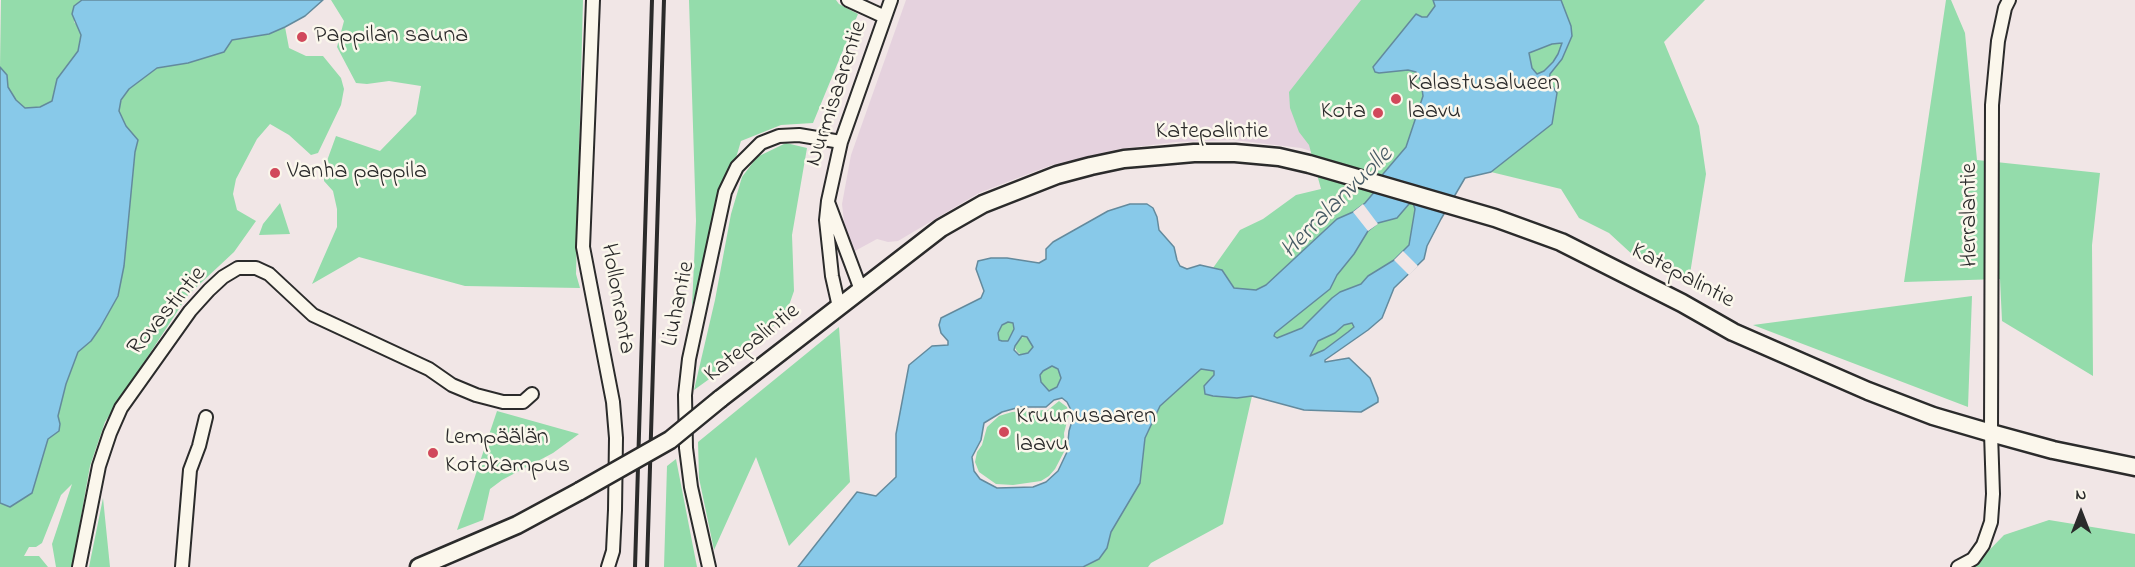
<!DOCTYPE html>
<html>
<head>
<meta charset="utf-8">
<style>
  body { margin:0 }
  #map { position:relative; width:2135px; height:567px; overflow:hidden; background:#f1e6e6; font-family:"Indie Flower",sans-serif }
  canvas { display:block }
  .north { position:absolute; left:2051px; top:483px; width:60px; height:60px; -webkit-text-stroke:4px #fbf7ec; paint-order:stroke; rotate:0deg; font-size:16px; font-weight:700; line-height:24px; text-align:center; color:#2b2b2b }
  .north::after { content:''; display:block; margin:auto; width:21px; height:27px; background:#2b2b2b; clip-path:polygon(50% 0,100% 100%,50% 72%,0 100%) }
</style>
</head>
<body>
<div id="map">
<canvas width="2135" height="567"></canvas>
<div class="north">N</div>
</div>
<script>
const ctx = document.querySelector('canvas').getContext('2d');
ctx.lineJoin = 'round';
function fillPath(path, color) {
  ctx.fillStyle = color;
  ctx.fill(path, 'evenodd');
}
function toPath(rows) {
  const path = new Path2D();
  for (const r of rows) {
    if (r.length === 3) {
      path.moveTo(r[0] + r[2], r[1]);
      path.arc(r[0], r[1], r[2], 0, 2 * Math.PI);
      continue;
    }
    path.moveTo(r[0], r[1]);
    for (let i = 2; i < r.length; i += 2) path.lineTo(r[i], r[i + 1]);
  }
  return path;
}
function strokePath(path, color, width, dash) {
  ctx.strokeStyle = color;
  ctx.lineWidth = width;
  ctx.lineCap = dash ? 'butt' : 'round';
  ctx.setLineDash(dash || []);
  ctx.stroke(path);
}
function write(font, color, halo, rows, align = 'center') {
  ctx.font = font + ' "Indie Flower",sans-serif';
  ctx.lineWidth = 5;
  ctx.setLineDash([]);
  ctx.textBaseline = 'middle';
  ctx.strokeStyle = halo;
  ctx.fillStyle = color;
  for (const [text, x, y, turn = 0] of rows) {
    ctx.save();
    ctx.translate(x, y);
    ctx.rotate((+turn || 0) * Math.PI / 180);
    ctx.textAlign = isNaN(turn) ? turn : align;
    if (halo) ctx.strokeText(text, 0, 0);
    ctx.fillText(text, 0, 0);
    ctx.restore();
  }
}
fillPath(toPath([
  [906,0,1433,0,1383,174,1301,148,1233,140,1176,142,1119,149,1052,165,1015,179,979,193,898,241,888,242,877,239,853,252,844,222,842,204,851,155]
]), '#e5d2de');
fillPath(toPath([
  [1,0,82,0,79,2,74,22,79,27,81,35,78,51,57,79,52,101,40,107,25,108,16,101,8,87,7,75,0,67],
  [331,0,583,0,576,274,580,288,465,286,359,257,312,284,337,227,337,209,333,191,324,181,324,169,336,136,380,151,416,114,421,86,389,81,367,84,356,83,337,47,344,21],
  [689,0,836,0,839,4,858,14,813,123,781,125,741,141,692,306,696,221],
  [1361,0,1705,0,1664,42,1699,126,1706,174,1689,280,1634,256,1609,233,1579,218,1561,189,1491,172,1465,178,1441,219,1427,246,1424,259,1394,288,1382,318,1368,330,1327,357,1324,362,1259,343,1234,288,1222,270,1213,268,1240,230,1263,219,1296,195,1321,189,1309,145,1299,132,1290,108,1289,92],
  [1946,0,1951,0,1965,33,1977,160,2100,173,2092,245,2093,376,2002,321,2000,279,1904,282],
  [285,27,289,48,306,56,323,56,341,78,344,89,341,105,318,153,311,155,289,135,270,124,257,139,236,179,233,194,237,210,256,221,234,252,188,295,105,422,90,466,72,567,56,567,52,544,72,484,61,495,42,543,36,547,29,547,24,556,39,556,48,567,0,567,0,503,10,507,32,493,48,439,60,424,58,416,66,384,78,351,91,341,100,328,118,296,124,266,135,152,138,141,126,126,119,111,121,101,129,89,157,68,188,63,205,57,232,40,269,34],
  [786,143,807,148,792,235,794,291,786,314,740,357,694,390,715,300,731,214,742,177,757,157],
  [280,203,290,234,259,235,263,224],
  [1972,296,1968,407,1753,325],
  [1008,322,1013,323,1014,329,1008,341,1002,341,999,340,998,333,1002,325],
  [839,327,850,482,789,546,756,457,714,550,699,478,698,442],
  [1024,346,9],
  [1052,366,1058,369,1061,378,1057,387,1049,391,1041,382,1040,375,1043,371],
  [1201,369,1214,371,1214,375,1204,386,1237,398,1252,396,1223,524,1151,563,1148,567,1083,567,1099,559,1107,548,1111,532,1140,483,1145,438,1160,406],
  [1059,401,1067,407,1069,414,1064,433,1065,450,1055,469,1049,476,1041,481,1013,485,996,484,979,472,975,462,977,452,982,445,987,427,999,416,1012,412,1048,410],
  [497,411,579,434,553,453,502,480,490,489,483,520,457,530],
  [676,459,697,567,664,567,667,466],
  [103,498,110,567,89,567],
  [2049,520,2135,534,2135,567,1973,567,2004,535]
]), '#94dcab');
const water = toPath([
  [82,0,323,0,305,16,285,27,269,34,232,40,224,52,188,63,157,68,129,89,121,100,119,111,126,126,138,140,135,152,124,266,118,296,100,328,91,341,78,352,66,384,58,416,60,424,59,431,48,439,32,493,10,507,0,503,0,67,7,75,8,87,16,100,25,108,40,107,52,101,57,79,78,51,81,35,72,14,74,6,82,0],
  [1433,0,1561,0,1571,26,1572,36,1562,59,1550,74,1549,81,1557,93,1552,124,1491,172,1465,178,1441,219,1427,246,1424,259,1394,288,1382,318,1368,330,1325,360,1325,362,1349,358,1370,378,1378,398,1378,402,1361,412,1304,410,1252,396,1237,398,1213,396,1205,394,1204,386,1214,375,1214,371,1201,369,1160,406,1145,438,1140,483,1111,532,1107,548,1099,559,1083,567,798,567,857,492,876,496,896,477,896,434,909,365,932,346,948,345,948,341,941,333,939,325,941,318,981,298,984,291,976,269,978,261,991,258,1007,258,1039,263,1046,259,1046,249,1053,242,1108,211,1130,204,1147,204,1153,208,1157,217,1159,230,1174,247,1177,260,1180,266,1187,269,1200,265,1222,270,1234,288,1256,290,1266,285,1337,219,1353,212,1365,203,1376,190,1383,174,1406,147,1423,96,1421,81,1416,72,1408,70,1379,73,1375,72,1373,67,1416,14,1422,17,1427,17,1435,6,1433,0],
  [1562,43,1558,54,1553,62,1544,71,1537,74,1532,68,1529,53,1552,44,1562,43],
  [1413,203,1415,209,1409,245,1394,260,1368,276,1361,284,1340,292,1332,298,1302,328,1277,338,1274,336,1275,333,1330,289,1337,275,1354,254,1368,231,1378,223,1397,218,1409,204,1413,203],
  [1008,322,1013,323,1014,329,1008,341,1002,341,999,340,998,333,1002,325,1008,322],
  [1352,323,1354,327,1348,332,1324,350,1310,356,1318,341,1335,333,1344,325,1352,323],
  [1022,336,1027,337,1033,347,1028,353,1019,355,1014,350,1015,346,1022,336],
  [1052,366,1058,369,1061,378,1057,387,1049,391,1041,382,1040,375,1043,371,1052,366],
  [1062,398,1067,402,1072,412,1072,421,1069,431,1067,452,1058,471,1046,482,1033,487,997,488,980,479,974,471,972,457,981,440,984,423,1002,412,1020,407,1046,407,1054,400,1062,398]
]);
fillPath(water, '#88c9e9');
strokePath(water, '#638a9d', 1.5);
fillPath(toPath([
  [1363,204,1378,224,1368,231,1353,212],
  [1403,251,1418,266,1409,275,1394,260]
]), '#f1e6e6');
const street = toPath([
  [593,0,583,247,613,402,616,438,615,510,613,551,608,567],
  [848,0,885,17],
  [828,202,861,290],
  [839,307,832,276,826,220,828,201,841,142,891,0],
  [79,567,99,466,110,433,121,408,190,311,209,290,223,277,238,268,256,268,269,274,313,315,429,369,452,385,476,395,503,402,523,402,532,394],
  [182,567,190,470,199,446,206,417],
  [709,567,691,487,686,448,685,395,689,359,725,192,737,167,761,143,779,136,799,135,841,142],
  [1958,567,1973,559,1983,545,1991,522,1993,494,1991,433,1992,105,1998,41,2005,8,2009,0]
]);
const secondary = toPath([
  [720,399,941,228,983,204,1057,175,1091,166,1124,159,1160,156,1194,153,1235,153,1279,157,1309,164,1495,218,1561,242,1682,303,1733,332,1868,391,1933,416,1991,433,2053,450,2135,467],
  [419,567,517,525,580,491]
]);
strokePath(street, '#2b2b2b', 16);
strokePath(secondary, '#2b2b2b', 21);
strokePath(street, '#fbf7ec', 12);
strokePath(secondary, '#fbf7ec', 16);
strokePath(toPath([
  [635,567,652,0],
  [647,567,664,0]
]), '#2b2b2b', 4);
const secondaryBridge = toPath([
  [580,491,670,440,720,399]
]);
strokePath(secondaryBridge, '#2b2b2b', 21, []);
strokePath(secondaryBridge, '#fbf7ec', 16);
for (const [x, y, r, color] of [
  [302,37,6,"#d1495b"],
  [1396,99,6,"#d1495b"],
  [1378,113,6,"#d1495b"],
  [275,173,6,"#d1495b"],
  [1004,432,6,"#d1495b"],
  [433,453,6,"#d1495b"]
]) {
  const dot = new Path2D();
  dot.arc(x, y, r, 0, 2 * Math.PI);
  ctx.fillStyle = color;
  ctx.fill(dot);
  strokePath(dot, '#fbf7ec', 2);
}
write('24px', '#2b2b2b', '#fbf7ec', [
  ["Pappilan sauna",314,37],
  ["Kalastusalueen",1408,85],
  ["laavu",1408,113],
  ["Kota",1366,113,"right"],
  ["Vanha pappila",287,173],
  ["Kruunusaaren",1016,418],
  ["laavu",1016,446],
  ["Lempäälän",445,439],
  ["Kotokampus",445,467]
], 'left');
write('24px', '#2b2b2b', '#fbf7ec', [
  ["Nurmisaarentie",838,94,-72],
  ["Katepalintie",1212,133],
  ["Herralantie",1971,215,-90],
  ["Katepalintie",1682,277,28],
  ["Hollonranta",616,299,80],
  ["Liuhantie",680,304,-78],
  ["Rovastintie",168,312,-50],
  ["Katepalintie",753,344,-38]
]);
write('italic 26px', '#475a64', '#fbf7ec', [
  ["Herralanvuolle",1338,204,-45]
]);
</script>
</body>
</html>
